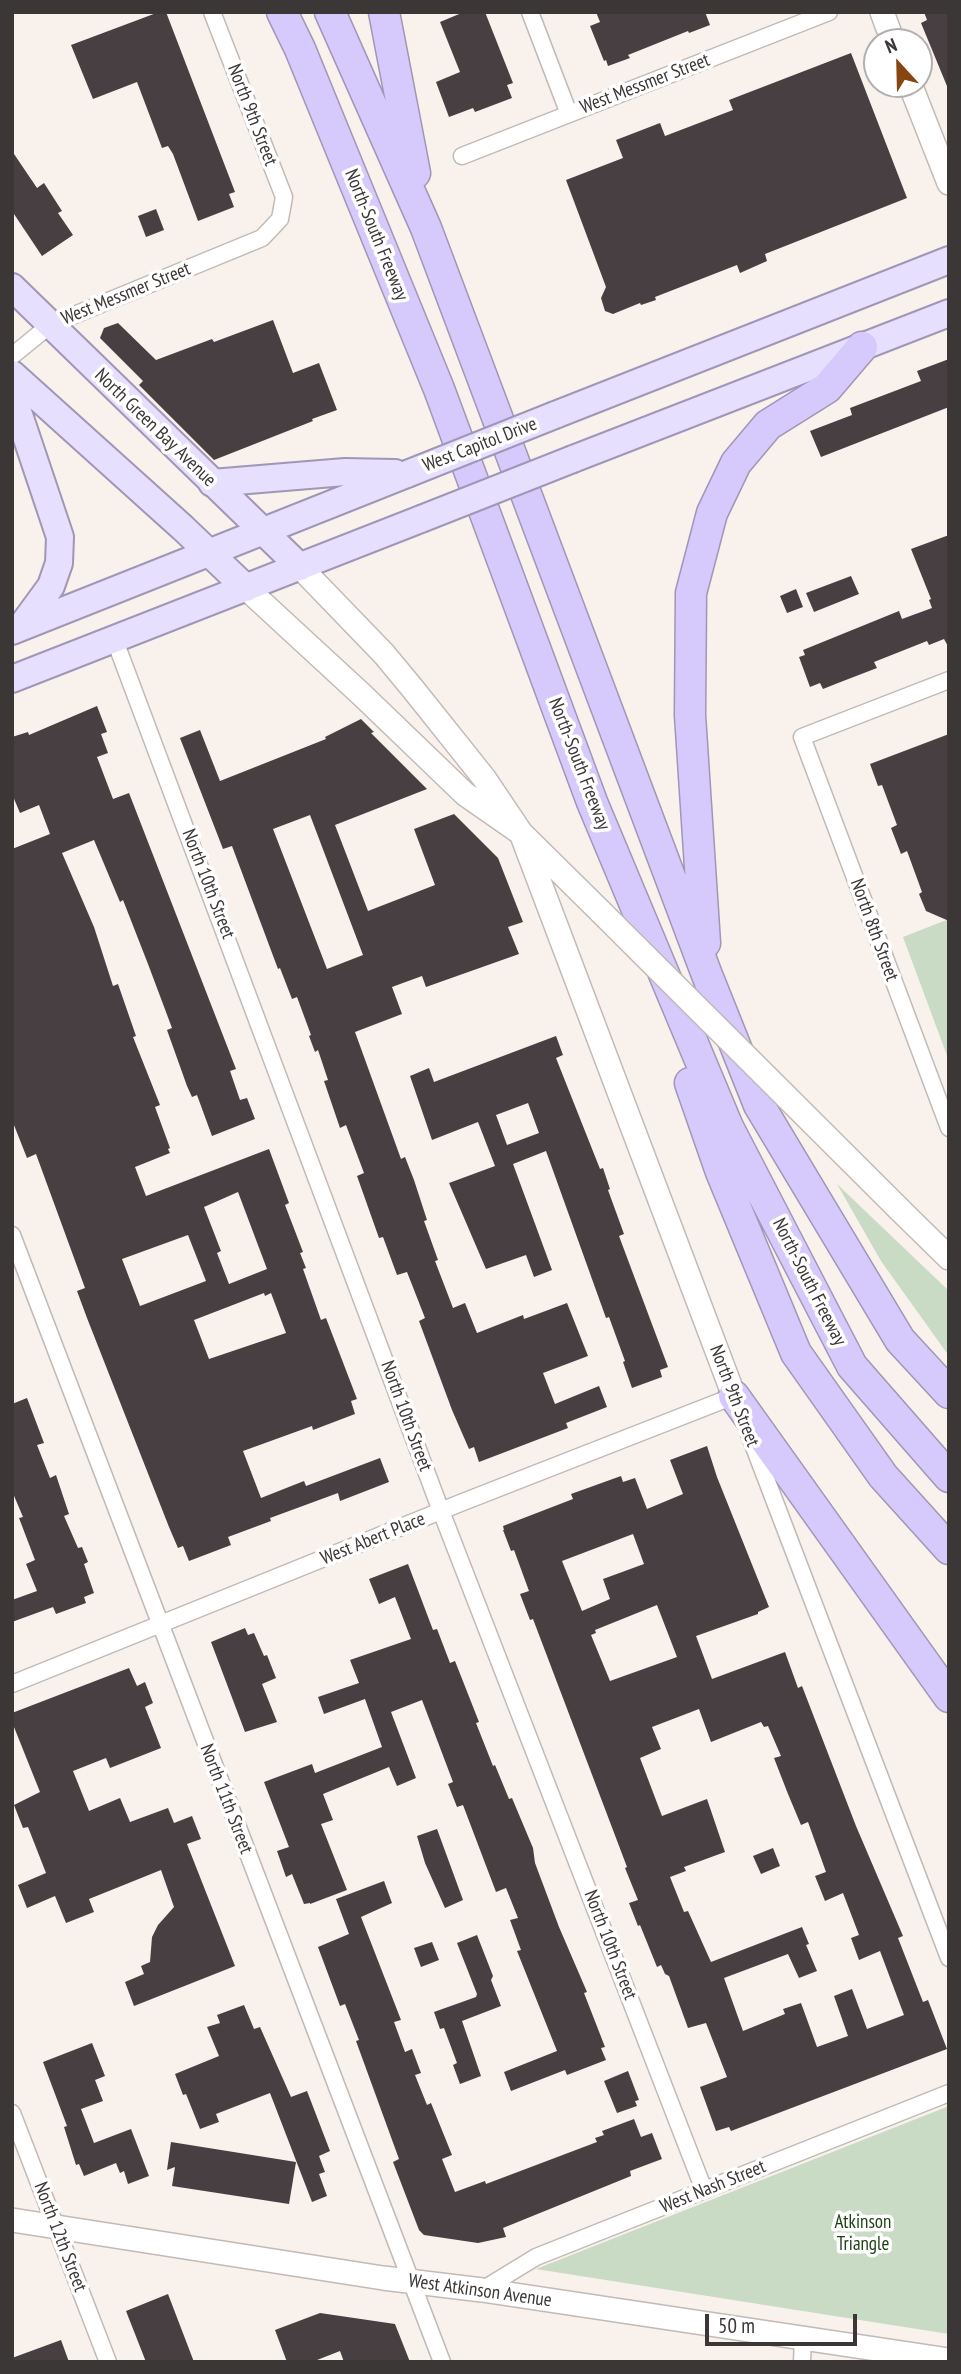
<!DOCTYPE html>
<html>
<head>
<meta charset="utf-8">
<style>
  body { margin:0 }
  #map { position:relative; width:961px; height:2374px; overflow:hidden; background:#f9f1ec; font-family:"PT Sans Narrow",sans-serif }
  canvas { display:block }
  .frame { position:absolute; inset:0; border:14px solid #3b3736; pointer-events:none }
  .north { position:absolute; left:863px; top:28px; width:70px; height:70px; box-sizing:border-box; background:#fff; border:2px solid #b1afaf; border-radius:50%; rotate:338deg; font-size:19px; font-weight:700; line-height:28px; text-align:center; color:#3b3736 }
  .north::after { content:''; display:block; margin:auto; width:24px; height:32px; background:#874512; clip-path:polygon(50% 0,100% 100%,50% 72%,0 100%) }
  .scale { position:absolute; left:705px; top:2314px; width:152px; height:32px; box-sizing:border-box; border:4px solid #3b3736; border-top:0; padding-left:9px; font-size:21px; line-height:24px; white-space:nowrap; color:#3b3736; -webkit-text-stroke:5px #fff; paint-order:stroke }
</style>
</head>
<body>
<div id="map">
<canvas width="961" height="2374"></canvas>
<div class="frame"></div>
<div class="north">N</div>
<div class="scale">50 m</div>
</div>
<script>
const ctx = document.querySelector('canvas').getContext('2d');
ctx.lineJoin = 'round';
function fillPath(path, color) {
  ctx.fillStyle = color;
  ctx.fill(path, 'evenodd');
}
function toPath(rows) {
  const path = new Path2D();
  for (const r of rows) {
    path.moveTo(r[0], r[1]);
    for (let i = 2; i < r.length; i += 2) path.lineTo(r[i], r[i + 1]);
  }
  return path;
}
function strokePath(path, color, width, dash) {
  ctx.strokeStyle = color;
  ctx.lineWidth = width;
  ctx.lineCap = dash ? 'butt' : 'round';
  ctx.setLineDash(dash || []);
  ctx.stroke(path);
}
function write(font, color, halo, rows, align = 'center') {
  ctx.font = font + ' "PT Sans Narrow",sans-serif';
  ctx.lineWidth = 7;
  ctx.setLineDash([]);
  ctx.textBaseline = 'middle';
  ctx.strokeStyle = halo;
  ctx.fillStyle = color;
  for (const [text, x, y, turn = 0] of rows) {
    ctx.save();
    ctx.translate(x, y);
    ctx.rotate((+turn || 0) * Math.PI / 180);
    ctx.textAlign = isNaN(turn) ? turn : align;
    if (halo) ctx.strokeText(text, 0, 0);
    ctx.fillText(text, 0, 0);
    ctx.restore();
  }
}
fillPath(toPath([
  [949,919,949,1061,903,937],
  [837,1184,949,1291,949,1356,881,1261],
  [949,2106,949,2334,536,2269]
]), '#c9dac5');
fillPath(toPath([
  [159,12,166,12,235,192,229,194,234,207,198,221,173,154,168,146,162,148,137,82,93,99,71,45],
  [464,12,485,12,513,83,507,85,512,98,475,112,473,108,449,117,436,82,460,72,440,22],
  [596,12,705,12,710,25,689,33,688,31,628,55,630,58,608,66,606,60,604,61,590,26,600,22],
  [924,12,949,12,949,91,921,23,927,20],
  [851,53,907,198,765,254,767,261,740,273,737,265,655,297,656,300,641,305,640,303,613,314,605,311,601,298,606,287,566,180,623,158,616,140,660,123,665,136,733,110,729,100],
  [12,151,37,188,44,183,62,211,58,213,73,235,42,256,12,211],
  [156,209,164,230,146,237,138,216],
  [273,320,293,373,319,363,337,410,312,419,313,421,214,460,139,385,143,381,100,338,104,328,118,323,156,360,212,339,214,342],
  [949,359,949,407,821,457,810,431,852,415,850,408,921,381,917,371],
  [949,535,949,648,944,639,929,645,927,641,874,662,877,668,838,683,823,689,820,683,810,687,799,657,805,655,803,650,899,611,902,619,932,608,929,600,931,599,911,549],
  [851,576,859,594,814,612,806,593],
  [796,589,803,607,787,613,780,596],
  [97,706,107,732,101,734,108,753,97,757,113,799,129,793,236,1069,230,1071,240,1100,247,1098,255,1119,212,1136,197,1095,192,1097,187,1086,167,1030,172,1028,148,964,123,900,120,902,94,840,62,853,94,927,113,986,118,984,136,1036,133,1037,160,1105,155,1107,170,1148,168,1149,170,1153,135,1167,146,1196,269,1149,289,1203,285,1205,303,1252,300,1253,306,1268,303,1269,321,1320,326,1318,357,1399,351,1401,355,1414,313,1430,312,1426,243,1451,261,1498,304,1481,306,1486,380,1458,389,1482,340,1501,338,1493,270,1518,271,1521,228,1537,231,1545,189,1561,183,1546,178,1548,169,1527,87,1318,77,1291,85,1288,36,1154,27,1158,12,1120,12,849,50,834,39,805,20,813,12,794,12,737,28,732,29,735],
  [238,1192,267,1269,229,1284,217,1253,221,1251,204,1207],
  [188,1235,206,1281,140,1306,122,1259],
  [264,1293,265,1296,271,1293,286,1333,209,1359,194,1320],
  [361,719,374,732,371,733,427,789,335,825,368,911,435,885,414,829,454,814,498,858,523,922,508,927,519,954,426,987,422,976,392,987,402,1014,355,1032,401,1159,405,1157,414,1180,427,1220,424,1221,438,1260,435,1261,453,1308,465,1303,477,1333,523,1315,524,1319,567,1303,588,1356,543,1373,555,1404,599,1386,607,1407,566,1423,568,1428,479,1462,474,1447,469,1449,452,1410,419,1321,425,1318,407,1272,397,1275,383,1237,379,1238,357,1176,364,1173,346,1125,340,1128,324,1081,328,1080,318,1050,315,1052,309,1036,311,1035,297,997,292,999,280,968,278,969,232,846,223,849,180,738,200,730,220,781,326,739,325,737],
  [310,815,363,955,327,969,273,829],
  [949,734,949,921,926,911,919,894,922,892,907,851,901,854,891,828,897,825,882,785,878,786,870,764],
  [556,1036,563,1055,556,1058,600,1169,603,1168,610,1189,608,1190,624,1234,619,1236,668,1367,660,1370,662,1377,632,1388,623,1362,625,1361,609,1317,606,1318,546,1151,513,1164,552,1270,534,1277,526,1255,486,1269,449,1183,495,1166,478,1122,432,1140,410,1076,429,1068,434,1082],
  [528,1103,539,1133,507,1145,496,1115],
  [27,1398,44,1443,37,1445,50,1478,56,1475,69,1514,64,1516,78,1548,82,1547,88,1562,84,1564,94,1593,84,1597,86,1603,56,1614,53,1607,12,1622,12,1600,37,1591,26,1564,35,1560,19,1518,23,1517,12,1491,12,1404],
  [707,1446,717,1477,769,1607,758,1612,758,1614,696,1636,712,1679,785,1652,798,1688,802,1686,856,1826,903,1936,898,1938,923,2002,928,2000,947,2049,731,2131,729,2127,716,2131,700,2087,727,2077,706,2023,688,2028,669,1976,665,1974,661,1965,657,1967,640,1925,638,1926,629,1903,638,1900,625,1868,627,1867,533,1619,530,1620,520,1594,529,1591,514,1550,511,1551,503,1530,504,1530,503,1526,573,1499,571,1494,621,1476,623,1482,635,1478,647,1509,683,1494,670,1460],
  [633,1534,644,1564,603,1579,610,1599,582,1611,562,1561],
  [657,1605,677,1657,610,1681,591,1635,596,1633,595,1630],
  [699,1709,711,1742,761,1722,764,1727,768,1726,781,1756,774,1758,788,1794,801,1825,808,1822,826,1872,815,1876,825,1901,843,1893,859,1935,851,1938,859,1960,880,1951,904,2015,867,2029,852,1989,834,1996,848,2036,817,2047,801,2003,783,2009,785,2014,743,2031,724,1978,788,1954,799,1978,817,1971,806,1945,809,1944,802,1927,711,1962,688,1911,684,1912,670,1877,686,1871,684,1867,725,1852,707,1799,662,1816,640,1758,661,1749,652,1727],
  [408,1564,433,1630,437,1629,450,1663,455,1661,479,1722,476,1723,493,1766,495,1765,509,1799,512,1798,533,1848,535,1863,559,1927,587,1992,584,1993,605,2047,601,2048,606,2060,567,2075,565,2070,511,2091,504,2072,557,2051,517,1951,521,1950,510,1920,518,1918,506,1888,496,1892,463,1805,457,1807,448,1784,453,1782,422,1700,391,1712,416,1778,397,1786,389,1767,323,1794,333,1820,321,1824,347,1890,310,1904,310,1903,304,1904,292,1874,286,1877,277,1851,289,1847,264,1782,312,1764,315,1773,382,1747,365,1699,324,1714,318,1697,359,1683,350,1660,411,1639,395,1597,379,1604,369,1579],
  [245,1628,248,1635,254,1633,264,1656,267,1655,276,1678,262,1684,277,1722,245,1732,211,1642],
  [129,1668,137,1686,145,1682,153,1703,145,1707,161,1748,110,1768,106,1758,73,1771,89,1811,120,1798,130,1822,168,1808,174,1823,192,1816,201,1839,187,1844,235,1966,134,2006,125,1982,144,1974,141,1966,150,1962,152,1937,158,1925,174,1907,161,1870,89,1899,94,1912,66,1923,55,1896,27,1908,18,1885,46,1873,28,1827,23,1828,14,1805,40,1792,12,1722,12,1713],
  [437,1829,463,1900,445,1908,425,1863,417,1836],
  [773,1848,780,1866,761,1874,753,1856],
  [384,1881,392,1903,361,1917,401,2020,394,2022,405,2052,412,2049,421,2073,415,2075,427,2105,431,2103,452,2155,442,2159,455,2192,485,2181,486,2184,597,2142,595,2138,604,2135,602,2131,634,2119,641,2137,652,2133,662,2159,630,2171,631,2176,503,2228,506,2237,478,2243,424,2235,419,2230,393,2162,399,2159,356,2041,359,2040,345,2004,340,2006,318,1947,349,1934,336,1899],
  [477,1935,493,1976,491,1980,501,2006,462,2021,481,2076,460,2084,453,2065,457,2063,444,2028,440,2029,434,2012,476,1997,477,1994,457,1943],
  [432,1942,439,1960,421,1967,414,1948],
  [244,2005,254,2029,260,2027,291,2097,307,2091,330,2151,319,2156,325,2172,319,2174,327,2196,312,2202,270,2093,216,2114,219,2122,200,2129,186,2094,183,2095,175,2074,219,2056,207,2027,220,2023,217,2015],
  [92,2043,105,2076,95,2080,103,2101,81,2109,94,2143,131,2129,149,2176,128,2184,124,2171,120,2173,116,2163,84,2176,79,2164,76,2165,64,2127,67,2126,43,2062],
  [628,2071,639,2100,635,2101,637,2106,617,2113,604,2081],
  [171,2142,296,2162,289,2204,172,2186,175,2167,167,2170],
  [168,2294,194,2362,146,2362,126,2311],
  [320,2313,395,2324,410,2362,344,2362,340,2351,312,2362,287,2362,275,2330],
  [61,2340,69,2362,12,2362,12,2358]
]), '#473f41');
const street = toPath([
  [530,12,569,114],
  [462,156,829,12],
  [12,356,50,325,262,238,280,219,284,197,212,12],
  [114,638,441,1511,704,2190],
  [949,680,802,737,949,1128],
  [12,1235,442,2362],
  [749,1434,949,1958],
  [12,1684,463,1502,734,1396,736,1400],
  [12,2113,108,2362],
  [482,2290,536,2257,949,2093],
  [802,2362,803,2339]
]);
const secondary = toPath([
  [882,12,893,42],
  [910,84,949,183],
  [300,567,384,654,413,689,484,778,521,833,734,1396],
  [246,588,361,694,465,794,521,833,601,912],
  [900,1210,949,1258],
  [12,2220,383,2278,482,2290,949,2360]
]);
const primary = toPath([
  [12,287,300,567],
  [12,374,183,528,246,588],
  [12,394,60,537,59,563,51,586,21,627],
  [555,415,949,260],
  [573,459,949,313],
  [212,483,345,472,395,473],
  [12,631,407,474],
  [12,679,421,519]
]);
const highway = toPath([
  [282,12,300,49,439,389,592,802,728,1127,852,1366,949,1477],
  [330,12,426,228,707,975,759,1105,900,1340,949,1393],
  [384,12,415,173],
  [705,943,690,715,691,593,712,513,736,463,768,425,827,388,862,347],
  [690,1083,721,1172,796,1353,883,1476,949,1549],
  [734,1396,949,1697]
]);
strokePath(street, '#c2bab6', 19);
strokePath(secondary, '#c2bab6', 26);
strokePath(primary, '#a096b6', 30);
strokePath(highway, '#a096b6', 33);
strokePath(street, '#fff', 16);
strokePath(secondary, '#fff', 23);
strokePath(primary, '#e6dffd', 26);
strokePath(highway, '#d6c9fb', 30);
const secondaryBridge = toPath([
  [601,912,900,1210]
]);
const primaryBridge = toPath([
  [407,474,555,415],
  [421,519,573,459]
]);
strokePath(secondaryBridge, '#c2bab6', 26, []);
strokePath(primaryBridge, '#a096b6', 30, []);
strokePath(secondaryBridge, '#fff', 23);
strokePath(primaryBridge, '#e6dffd', 26);
write('19px', '#3b3736', '#fff', [
  ["West Messmer Street",645,84,-21],
  ["North 9th Street",252,115,69],
  ["North-South Freeway",376,235,68],
  ["West Messmer Street",126,294,-22],
  ["North Green Bay Avenue",155,428,44],
  ["West Capitol Drive",480,445,-21],
  ["North-South Freeway",579,764,69],
  ["North 10th Street",208,884,69],
  ["North 8th Street",874,930,70],
  ["North-South Freeway",809,1282,63],
  ["North 9th Street",734,1396,69],
  ["North 10th Street",406,1416,70],
  ["West Abert Place",373,1539,-22],
  ["North 11th Street",226,1799,69],
  ["North 10th Street",610,1945,69],
  ["West Nash Street",713,2187,-22],
  ["North 12th Street",60,2237,69],
  ["West Atkinson Avenue",480,2291,8]
]);
write('19px', '#1c3f12', '#fff', [
  ["Atkinson",863,2223],
  ["Triangle",863,2245]
]);
</script>
</body>
</html>
